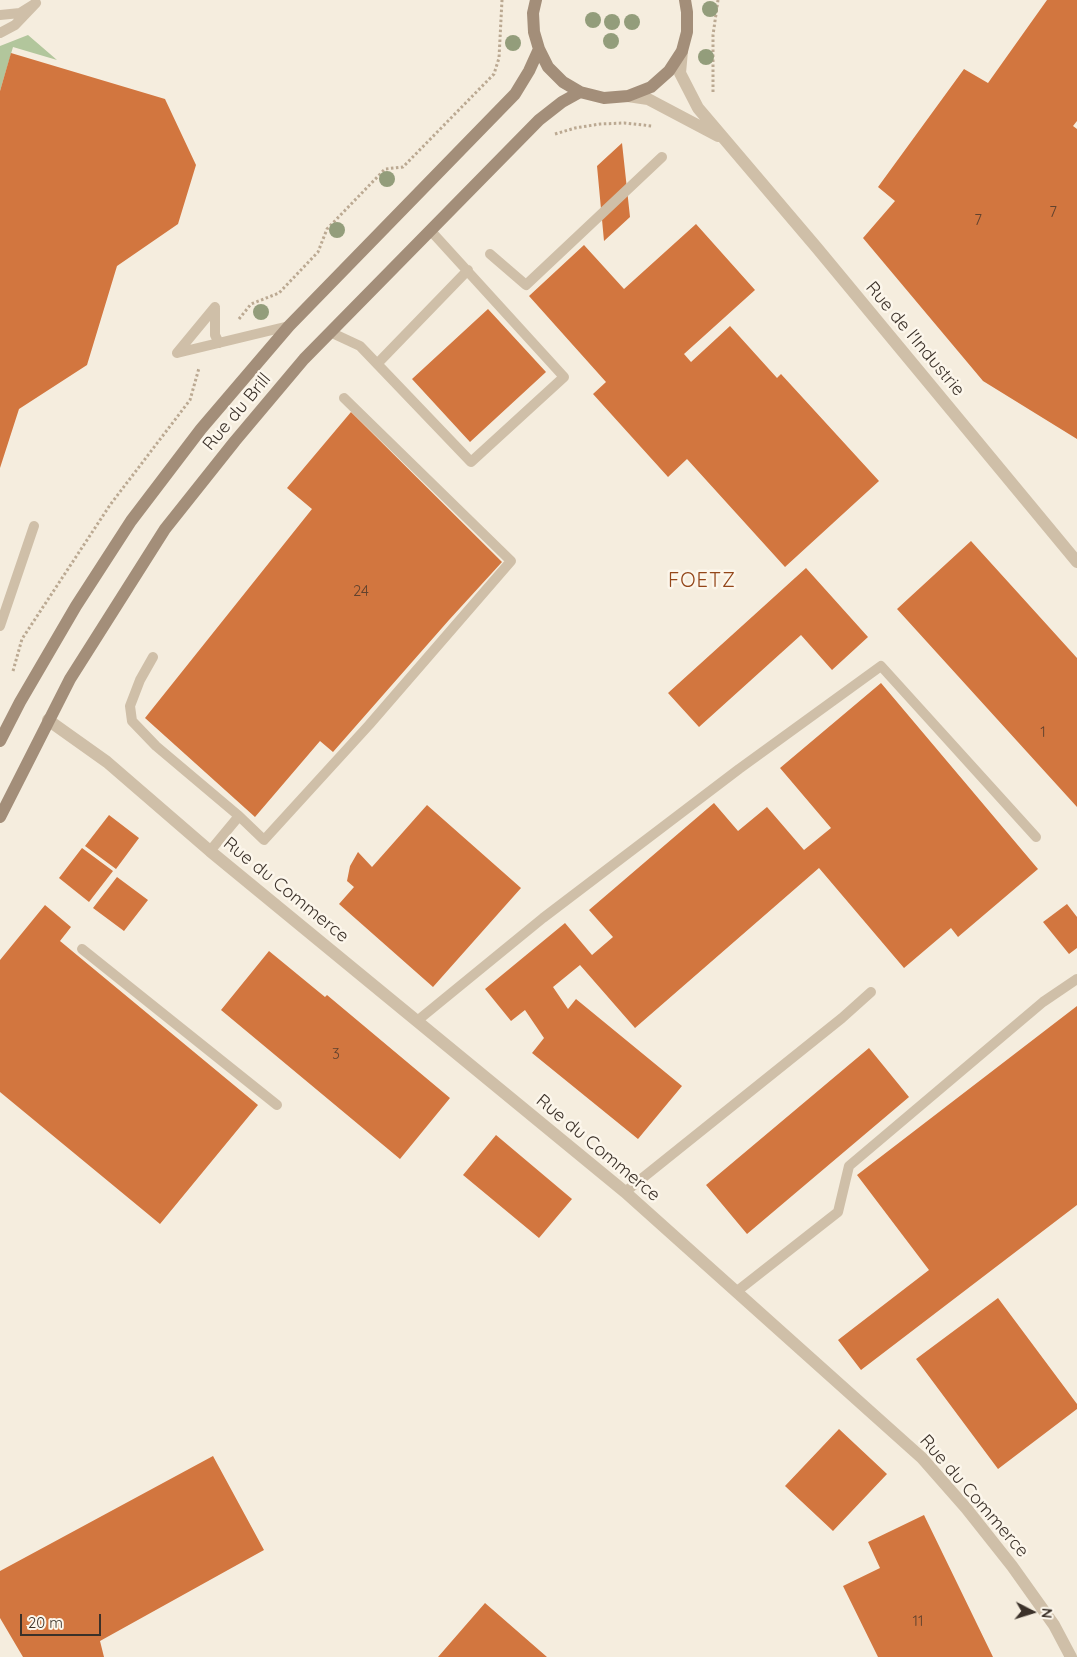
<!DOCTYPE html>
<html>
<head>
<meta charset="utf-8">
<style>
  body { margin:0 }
  #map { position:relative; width:1077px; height:1657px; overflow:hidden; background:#f5edde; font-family:Quicksand,sans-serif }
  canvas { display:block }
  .north { position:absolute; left:1007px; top:1587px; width:50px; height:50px; -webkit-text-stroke:4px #fcf6eb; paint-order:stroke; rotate:95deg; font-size:14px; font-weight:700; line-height:20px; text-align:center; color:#3b3129 }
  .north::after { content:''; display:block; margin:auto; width:18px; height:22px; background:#3b3129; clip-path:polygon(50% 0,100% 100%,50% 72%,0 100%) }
  .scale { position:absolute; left:20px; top:1614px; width:81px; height:22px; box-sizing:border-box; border:2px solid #3b3129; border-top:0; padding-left:6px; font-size:15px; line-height:18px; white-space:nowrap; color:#3b3129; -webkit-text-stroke:4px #fcf6eb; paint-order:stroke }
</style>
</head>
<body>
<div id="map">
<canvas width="1077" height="1657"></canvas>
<div class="north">N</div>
<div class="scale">20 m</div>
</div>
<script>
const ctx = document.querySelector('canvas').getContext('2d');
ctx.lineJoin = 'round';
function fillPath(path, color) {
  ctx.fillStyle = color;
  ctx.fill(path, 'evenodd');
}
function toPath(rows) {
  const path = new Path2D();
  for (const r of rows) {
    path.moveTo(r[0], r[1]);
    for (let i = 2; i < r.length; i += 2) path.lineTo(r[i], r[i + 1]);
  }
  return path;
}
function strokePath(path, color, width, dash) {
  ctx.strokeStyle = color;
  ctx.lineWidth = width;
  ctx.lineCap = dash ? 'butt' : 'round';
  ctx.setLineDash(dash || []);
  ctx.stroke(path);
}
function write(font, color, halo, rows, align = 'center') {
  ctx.font = font + ' Quicksand,sans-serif';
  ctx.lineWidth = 5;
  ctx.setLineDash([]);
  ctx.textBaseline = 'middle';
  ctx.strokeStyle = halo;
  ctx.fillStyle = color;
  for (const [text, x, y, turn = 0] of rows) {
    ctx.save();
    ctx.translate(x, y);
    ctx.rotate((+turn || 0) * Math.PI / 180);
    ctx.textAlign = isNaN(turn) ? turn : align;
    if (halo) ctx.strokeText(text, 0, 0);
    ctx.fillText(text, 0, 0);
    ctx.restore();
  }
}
fillPath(toPath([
  [28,35,57,60,13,47,0,91,0,46]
]), '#b2c69c');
fillPath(toPath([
  [1047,0,1077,0,1077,121,1073,126,1077,129,1077,439,983,381,863,238,895,201,878,187,964,69,988,83],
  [11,53,165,99,196,165,178,224,117,266,87,365,19,409,0,468,0,91],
  [622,143,630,217,604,241,597,166],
  [696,224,755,290,684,354,691,362,730,326,777,378,781,374,879,481,785,567,687,459,668,477,593,394,606,382,529,296,584,245,624,289],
  [488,309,546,372,470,442,412,379],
  [351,412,502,562,449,620,333,752,320,741,255,817,145,718,312,509,287,488],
  [971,541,1077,658,1077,807,897,609],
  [806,568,868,637,832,670,801,635,699,727,668,693],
  [881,683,1038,869,958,937,951,928,904,968,819,868,635,1028,580,965,553,987,568,1009,576,999,682,1086,638,1139,532,1053,544,1038,525,1010,511,1021,485,989,565,923,592,955,613,937,589,910,714,803,738,831,767,807,804,850,831,828,780,768],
  [427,805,521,888,433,987,339,904,354,887,347,881,350,866,358,852,372,867],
  [109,815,139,838,116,869,85,846],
  [82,848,113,871,89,902,59,878],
  [117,877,148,900,124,931,93,908],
  [1067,904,1077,917,1077,948,1069,954,1043,922],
  [45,905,71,927,60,941,258,1105,160,1224,0,1092,0,960],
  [269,951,325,997,327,995,450,1098,400,1159,221,1010],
  [1077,1006,1077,1205,861,1370,838,1340,929,1270,857,1175],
  [869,1048,909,1097,747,1234,706,1185],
  [496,1135,572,1199,539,1238,463,1175],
  [998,1298,1077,1404,1077,1409,998,1469,916,1359],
  [839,1429,887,1474,833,1531,785,1486],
  [213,1456,264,1550,100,1641,104,1657,23,1657,0,1618,0,1571],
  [924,1515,993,1657,878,1657,843,1586,880,1568,868,1542],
  [485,1603,547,1657,438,1657]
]), '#d2763f');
strokePath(toPath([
  [713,92,713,35,718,0],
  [555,134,575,128,600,124,624,123,652,126],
  [239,319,251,304,279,293,318,252,327,229,385,169,403,167,494,74,499,58,502,0],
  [13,671,22,639,110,505,190,400,199,368]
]), '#bba992', 3, [2.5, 2.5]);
strokePath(toPath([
  [0,15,20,13,36,3,15,25,0,33],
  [490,254,526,285,662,157],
  [215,308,215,335,219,343],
  [330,332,360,346,471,462,564,377,430,230],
  [177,353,289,326],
  [177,353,215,307],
  [377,364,468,270],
  [0,626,34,526],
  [153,657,140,680,130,706,132,721,156,746,239,816,264,840,369,725,511,561,344,398],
  [210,851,239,816],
  [82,949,277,1105],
  [417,1021,543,918,739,769,881,666,1036,837],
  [625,1192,842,1018,871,992],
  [736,1292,838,1212,849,1166,1043,1002,1077,979]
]), '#cfbfa8', 10);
strokePath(toPath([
  [682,51,680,73,698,108,817,248,1077,562],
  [628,96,648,99,718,136],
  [48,720,107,762,210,851,625,1192,922,1458,966,1508,1012,1566,1054,1625,1071,1657]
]), '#cfbfa8', 12);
strokePath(toPath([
  [536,0,533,13,534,32,539,49,548,67,563,82,580,92,604,98,628,96,651,87,669,71,682,51,687,32,687,12,685,0],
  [0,741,20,702,76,606,131,521,201,429,289,326,515,94,529,71,539,49],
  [0,817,70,679,165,529,235,441,304,359,539,120,562,102,580,92]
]), '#a38e79', 12);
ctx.fillStyle = '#939d7b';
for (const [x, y] of [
  [710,9],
  [593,20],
  [612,22],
  [632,22],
  [611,41],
  [513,43],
  [706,57],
  [387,179],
  [337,230],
  [261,312]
]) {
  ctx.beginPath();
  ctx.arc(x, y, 8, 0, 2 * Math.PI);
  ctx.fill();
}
write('15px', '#61422e', null, [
  ["7",1053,212],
  ["7",978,220],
  ["24",361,591],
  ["1",1043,732],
  ["3",336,1054],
  ["11",918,1621]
]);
write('18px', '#3b3129', '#fcf6eb', [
  ["Rue de l'Industrie",915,339,50],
  ["Rue du Brill",237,412,-50],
  ["Rue du Commerce",286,890,39],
  ["Rue du Commerce",598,1148,40],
  ["Rue du Commerce",974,1496,49]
]);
ctx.letterSpacing = '1px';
write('20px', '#934619', '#fcf6eb', [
  ["FOETZ",702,581]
]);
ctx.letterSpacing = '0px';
</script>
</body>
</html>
